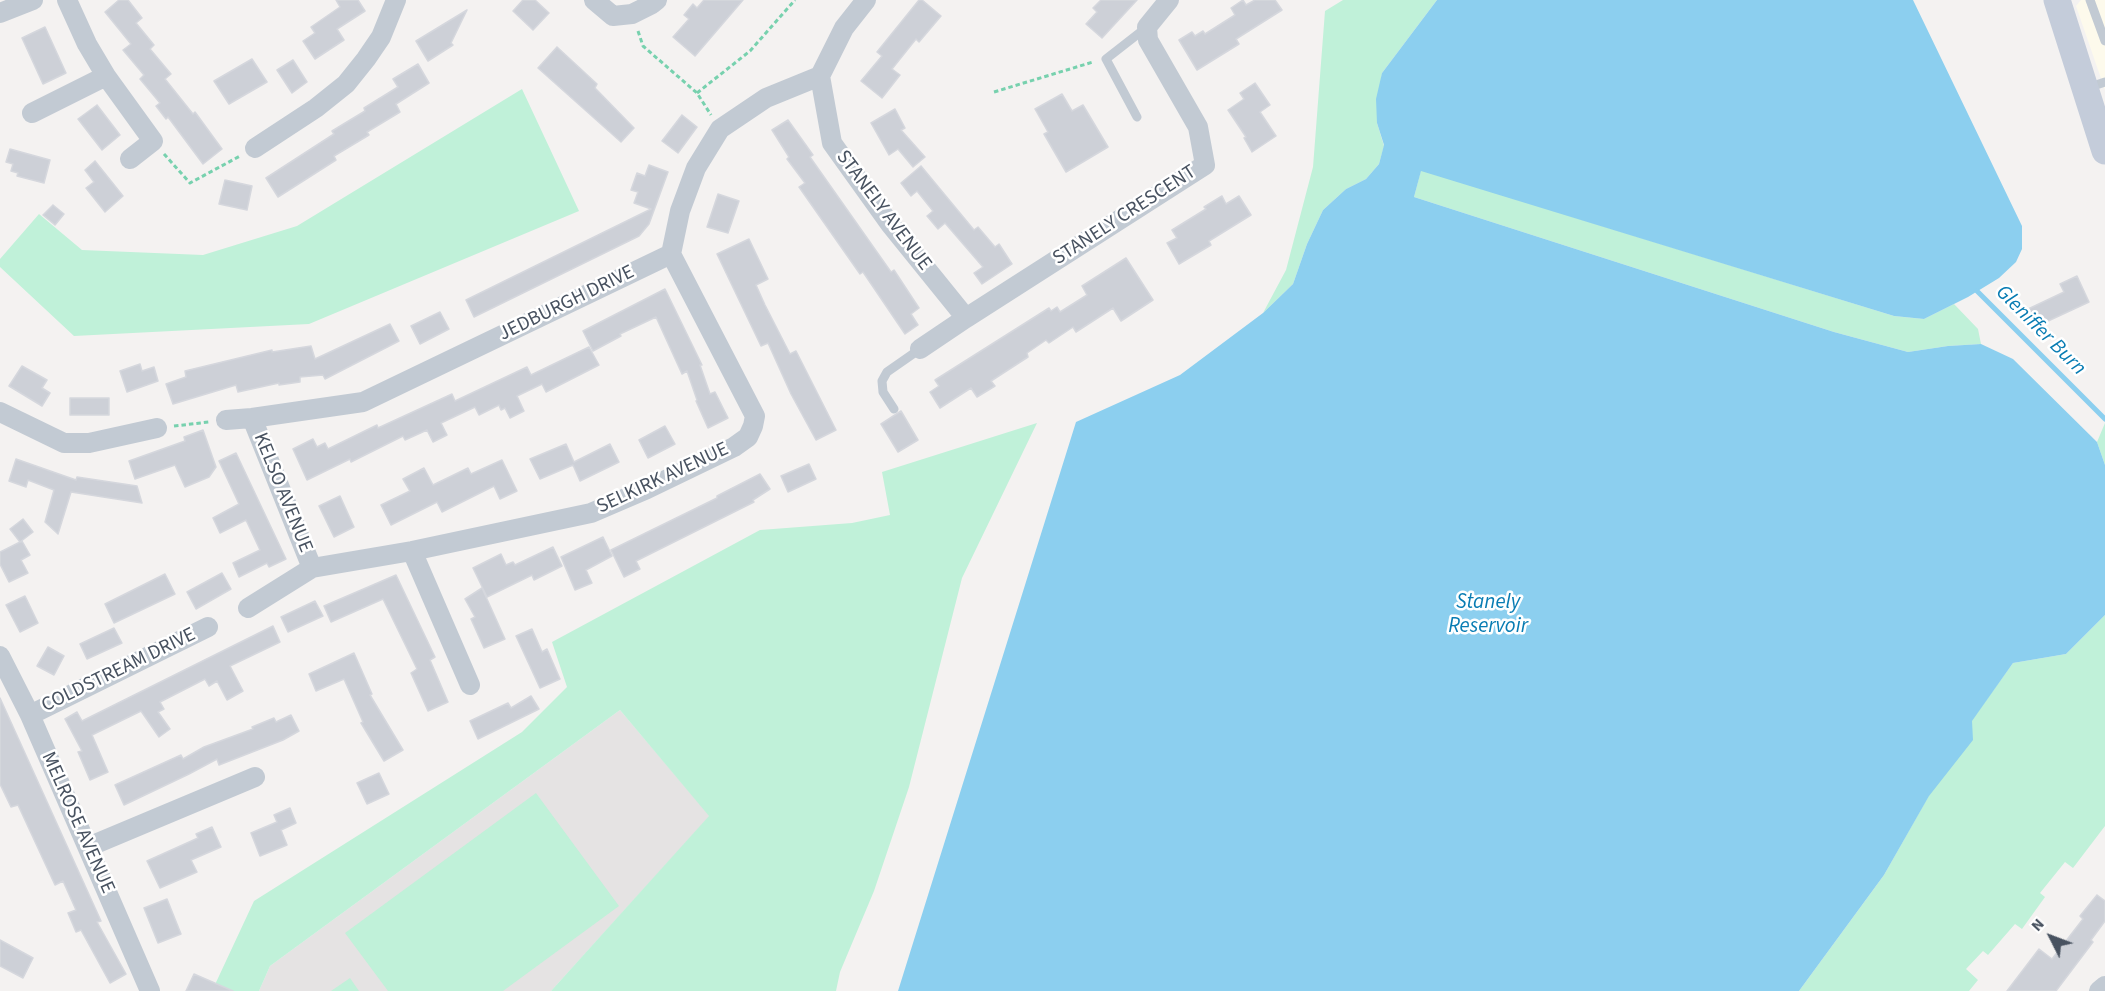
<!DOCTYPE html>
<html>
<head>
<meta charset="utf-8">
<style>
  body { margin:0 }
  #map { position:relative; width:2105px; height:991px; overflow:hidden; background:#f4f2f1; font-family:"Source Sans 3",sans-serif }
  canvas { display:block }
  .north { position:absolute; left:2021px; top:907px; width:60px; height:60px; -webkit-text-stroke:4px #fff; paint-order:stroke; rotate:312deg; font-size:16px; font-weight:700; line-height:24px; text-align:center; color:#485260 }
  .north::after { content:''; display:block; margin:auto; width:21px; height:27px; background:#485260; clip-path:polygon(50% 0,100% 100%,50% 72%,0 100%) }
</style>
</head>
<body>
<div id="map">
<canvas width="2105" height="991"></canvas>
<div class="north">N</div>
</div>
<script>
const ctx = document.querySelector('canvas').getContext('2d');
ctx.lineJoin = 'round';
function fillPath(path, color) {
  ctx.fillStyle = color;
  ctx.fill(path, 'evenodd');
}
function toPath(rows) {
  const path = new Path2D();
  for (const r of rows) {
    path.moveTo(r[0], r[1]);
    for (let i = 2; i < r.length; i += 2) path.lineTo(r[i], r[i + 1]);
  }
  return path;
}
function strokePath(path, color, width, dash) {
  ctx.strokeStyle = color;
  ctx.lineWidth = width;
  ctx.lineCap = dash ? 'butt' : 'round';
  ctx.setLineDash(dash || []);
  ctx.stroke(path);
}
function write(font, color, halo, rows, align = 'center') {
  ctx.font = font + ' "Source Sans 3",sans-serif';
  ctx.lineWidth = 5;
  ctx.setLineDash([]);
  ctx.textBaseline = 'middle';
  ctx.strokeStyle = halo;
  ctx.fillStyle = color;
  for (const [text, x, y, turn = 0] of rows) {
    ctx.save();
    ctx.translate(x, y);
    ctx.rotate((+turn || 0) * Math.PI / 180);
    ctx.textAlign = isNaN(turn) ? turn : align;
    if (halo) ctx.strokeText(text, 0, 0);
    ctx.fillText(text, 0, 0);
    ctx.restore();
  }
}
fillPath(toPath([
  [2081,0,2105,0,2105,90,2076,6]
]), '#fdfaec');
fillPath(toPath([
  [620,710,710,816,551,991,259,991,270,966]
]), '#e5e3e3');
fillPath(toPath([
  [1343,0,1437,0,1382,73,1377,123,1384,146,1379,164,1366,179,1346,189,1323,210,1307,244,1293,284,1263,313,1286,270,1313,167,1325,11],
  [522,89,579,211,309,324,74,336,0,267,0,259,39,214,82,250,203,255,297,226],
  [1421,170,1894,316,1924,319,1954,304,1978,329,1981,344,1948,346,1908,352,1834,332,1414,197],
  [1037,423,962,578,909,787,874,891,840,972,836,991,551,991,709,816,620,710,270,966,259,991,212,991,254,901,522,732,567,687,552,642,760,530,852,523,890,515,882,472],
  [2105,423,2105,465,2097,442],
  [2105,615,2105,826,2073,868,2065,862,2040,893,2045,897,2022,929,2015,924,1988,955,1983,951,1966,969,1978,980,1969,991,1799,991,1884,875,1971,721,2013,663,2066,654],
  [536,793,619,906,503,991,388,991,345,933],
  [350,978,359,991,331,991]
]), '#c0f1d9');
fillPath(toPath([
  [1437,0,1913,0,2022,226,2022,249,2016,262,1999,278,1968,297,1924,319,1894,316,1421,171,1414,197,1834,332,1908,352,1948,346,1981,344,2013,359,2097,442,2105,465,2105,615,2066,654,2013,663,1972,721,1973,740,1929,796,1884,875,1799,991,898,991,1076,422,1180,375,1263,313,1293,284,1307,244,1323,210,1346,189,1366,179,1379,164,1384,145,1377,123,1376,99,1382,73]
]), '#8ccfef');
strokePath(toPath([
  [1977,291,2105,419]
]), '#8ccfef', 5);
const building = toPath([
  [119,0,128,0,142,18,136,23,154,45,150,49,171,74,165,79,193,114,195,112,222,149,203,164,168,117,166,119,156,106,160,103,140,79,144,75,123,50,131,44,105,12,119,0],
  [336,0,358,0,365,11,337,29,344,40,315,59,303,41,315,33,311,27,340,7,336,0],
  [523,0,535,0,549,13,533,30,513,11,523,0],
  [704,0,743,0,695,56,673,37,689,19,684,15,693,4,697,8,704,0],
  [919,0,922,0,941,16,919,42,916,39,892,69,900,75,882,98,861,81,882,56,877,52,919,0],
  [1101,0,1137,0,1102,38,1086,24,1097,12,1093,8,1101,0],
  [1243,0,1246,5,1255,0,1275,0,1282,10,1236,39,1239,44,1197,70,1179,40,1192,32,1195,36,1203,31,1205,34,1235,15,1231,8,1243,0],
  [467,10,451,43,453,45,428,61,416,41,467,10],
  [45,27,66,73,43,84,22,38,45,27],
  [557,47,597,84,595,88,634,128,621,142,538,68,557,47],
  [252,59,267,82,229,104,214,81,252,59],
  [293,60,307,82,292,93,277,70,293,60],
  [418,64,429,83,396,104,400,112,367,132,369,135,334,156,336,160,278,197,266,178,334,134,332,131,365,111,364,108,398,87,393,79,418,64],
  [1255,83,1270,105,1260,112,1276,136,1252,152,1244,138,1246,137,1228,110,1244,99,1240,93,1255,83],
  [1062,94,1072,111,1083,105,1108,147,1066,172,1044,134,1048,132,1035,109,1062,94],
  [97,105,120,135,102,150,78,119,97,105],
  [895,109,905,128,901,130,925,157,913,167,898,149,889,155,871,123,895,109],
  [682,115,697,127,678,153,662,141,682,115],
  [788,120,813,155,810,157,891,272,894,270,919,308,911,314,918,325,905,334,863,272,860,274,799,187,805,183,787,159,789,157,772,130,788,120],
  [10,149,50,160,44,183,17,176,18,173,11,171,13,164,6,162,10,149],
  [95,161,123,196,105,212,86,188,94,182,85,170,95,161],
  [649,165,668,172,649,224,639,236,474,317,466,300,651,209,634,203,638,192,631,190,637,173,645,176,649,165],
  [921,166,974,230,978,227,995,247,999,244,1012,264,982,284,974,273,983,267,945,223,938,229,927,216,933,211,917,191,911,196,901,183,921,166],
  [225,180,252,186,247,210,219,204,225,180],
  [718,194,739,201,728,233,707,227,718,194],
  [1222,196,1226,204,1239,196,1251,215,1209,241,1211,245,1179,264,1167,243,1177,238,1172,230,1206,209,1204,207,1222,196],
  [53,205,64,214,55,225,43,215,53,205],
  [749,239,768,279,756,285,765,305,790,354,796,351,836,430,816,440,791,394,768,343,761,346,717,254,749,239],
  [1126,258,1153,300,1121,321,1113,308,1076,332,1073,327,1049,343,1046,340,1027,353,1028,357,991,381,995,386,977,397,971,388,940,408,930,392,939,386,935,380,1049,308,1051,311,1057,307,1060,312,1087,295,1082,286,1126,258],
  [2077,276,2089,302,2033,328,2024,311,2064,292,2060,284,2077,276],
  [665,289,702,365,700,365,710,394,715,392,728,418,708,428,696,401,697,400,687,371,682,374,656,317,620,334,621,336,593,351,583,331,665,289],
  [440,312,449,329,420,344,411,326,440,312],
  [390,324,399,341,325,379,323,375,300,377,300,382,279,385,279,383,238,392,236,385,173,404,166,384,186,377,185,371,272,350,272,352,311,346,315,359,390,324],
  [589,347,599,365,546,392,542,384,517,396,524,411,510,418,505,408,501,410,499,405,479,415,475,407,441,423,447,435,433,442,427,430,405,440,403,436,351,462,350,459,307,480,293,449,313,439,317,447,325,443,328,449,377,425,378,428,452,394,455,401,527,367,531,375,589,347],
  [140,364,142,371,154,367,158,381,127,392,120,371,140,364],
  [22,366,47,380,42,388,50,393,42,406,9,386,22,366],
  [70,398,109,398,109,415,70,415,70,398],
  [901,411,918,440,898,452,881,424,901,411],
  [665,426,675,444,648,458,639,440,665,426],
  [203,430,216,467,209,477,185,487,175,465,135,479,129,461,185,441,184,437,203,430],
  [566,444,574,462,610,444,619,462,580,481,573,465,540,479,530,459,566,444],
  [236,453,286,559,269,567,267,563,239,577,233,563,260,550,246,520,220,533,213,518,239,504,219,461,236,453],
  [16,459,76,480,77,477,137,486,142,503,71,492,58,534,45,522,54,490,28,480,26,487,9,481,16,459],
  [502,460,517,491,500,499,494,486,442,512,437,502,391,525,381,505,410,491,403,479,424,468,433,485,468,468,471,474,502,460],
  [809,464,816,479,788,492,781,476,809,464],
  [760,474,770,489,753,500,754,502,636,561,640,569,624,577,611,550,717,498,717,496,760,474],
  [340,496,354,527,334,537,319,506,340,496],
  [23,519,33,532,20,542,10,529,23,519],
  [603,537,612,556,586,570,592,583,575,590,561,557,603,537],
  [22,541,30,555,21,560,28,573,9,582,0,564,0,552,22,541],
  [553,547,562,566,534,580,532,575,487,597,473,568,501,554,506,565,513,562,515,565,553,547],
  [222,573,231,589,196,609,187,592,222,573],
  [165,574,175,594,114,623,105,604,165,574],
  [396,575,435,657,430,660,448,702,428,711,411,673,417,669,383,599,331,622,324,606,396,575],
  [482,588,505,639,484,648,471,619,475,617,465,599,482,588],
  [25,596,38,623,20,632,6,605,25,596],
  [315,601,323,616,288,632,281,617,315,601],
  [273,626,280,642,230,666,243,691,227,700,217,681,209,686,205,679,160,702,164,709,158,712,170,729,159,737,141,711,92,735,108,772,90,780,78,752,82,751,65,719,77,712,82,721,273,626],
  [114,628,122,643,87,659,80,644,114,628],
  [532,629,542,652,547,649,560,679,540,688,516,636,532,629],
  [48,647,64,656,54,675,37,666,48,647],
  [354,653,372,694,370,695,403,750,384,761,361,723,363,722,344,679,316,691,309,674,354,653],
  [531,696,539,709,478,739,470,721,508,703,511,708,531,696],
  [0,698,101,921,97,922,126,974,110,983,81,930,76,932,68,913,76,910,63,881,55,885,18,805,11,807,0,784,0,698],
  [291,715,299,731,283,740,219,765,217,759,189,774,124,805,115,785,181,755,183,759,204,747,253,729,252,727,274,718,276,722,291,715],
  [379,773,389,794,367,804,357,783,379,773],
  [290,808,296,823,281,830,287,845,260,856,251,833,277,822,274,815,290,808],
  [212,827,221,847,191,860,197,872,160,888,147,861,198,838,196,834,212,827],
  [2097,895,2105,901,2105,921,2091,940,2093,942,2056,991,2007,991,2039,949,2052,959,2083,919,2080,916,2097,895],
  [167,899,181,934,158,943,144,908,167,899],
  [0,940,33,958,23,978,0,966,0,940],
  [194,974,233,991,186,991,194,974]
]);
fillPath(building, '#cdd0d7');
strokePath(building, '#d5d7dd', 1.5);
strokePath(toPath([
  [638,31,643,46,697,93,711,115],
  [994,92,1093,62],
  [697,93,750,51,795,0],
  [164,154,190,183,240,156],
  [174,426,209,422]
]), '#77d1ae', 3, [4.5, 3]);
strokePath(toPath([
  [2090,0,2105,41],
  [2087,88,2105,82],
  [1137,117,1106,59,1147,27],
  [894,409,883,392,882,381,887,372,920,349]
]), '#c2cad3', 9);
strokePath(toPath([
  [67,0,87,44,106,76,153,141,130,159],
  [594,0,613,16,632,14,652,4,657,0],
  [866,0,844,28,820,76,832,143,890,224,966,318],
  [0,13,33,0],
  [32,113,106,76],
  [255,148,316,108,346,84,366,59,381,37,396,0],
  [920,349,966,318,1205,165,1198,127,1148,40,1147,27,1169,0],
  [0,412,64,443,89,443,157,428],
  [252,418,312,568],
  [226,420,252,418,363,402,671,254,680,211,696,168,720,129,766,98,820,76],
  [412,551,470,685],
  [248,608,312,568,412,551,591,513,647,489,734,447,748,437,753,426,755,416,671,254],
  [0,656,30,715,150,991],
  [30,715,208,627],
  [88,847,255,777],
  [2099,991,2105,986]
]), '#c2cad3', 20);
strokePath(toPath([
  [2057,0,2105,151]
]), '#c4ccda', 27);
write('20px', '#485260', '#fff', [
  ["STANELY AVENUE",883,211,53],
  ["STANELY CRESCENT",1125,216,-33],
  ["JEDBURGH DRIVE",567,304,-26],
  ["SELKIRK AVENUE",663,479,-25],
  ["KELSO AVENUE",282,493,68],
  ["COLDSTREAM DRIVE",119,671,-26],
  ["MELROSE AVENUE",77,823,66]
]);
write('italic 21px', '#087cb3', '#fff', [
  ["Gleniffer Burn",2040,331,45],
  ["Stanely",1488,603],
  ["Reservoir",1488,627]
]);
</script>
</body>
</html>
